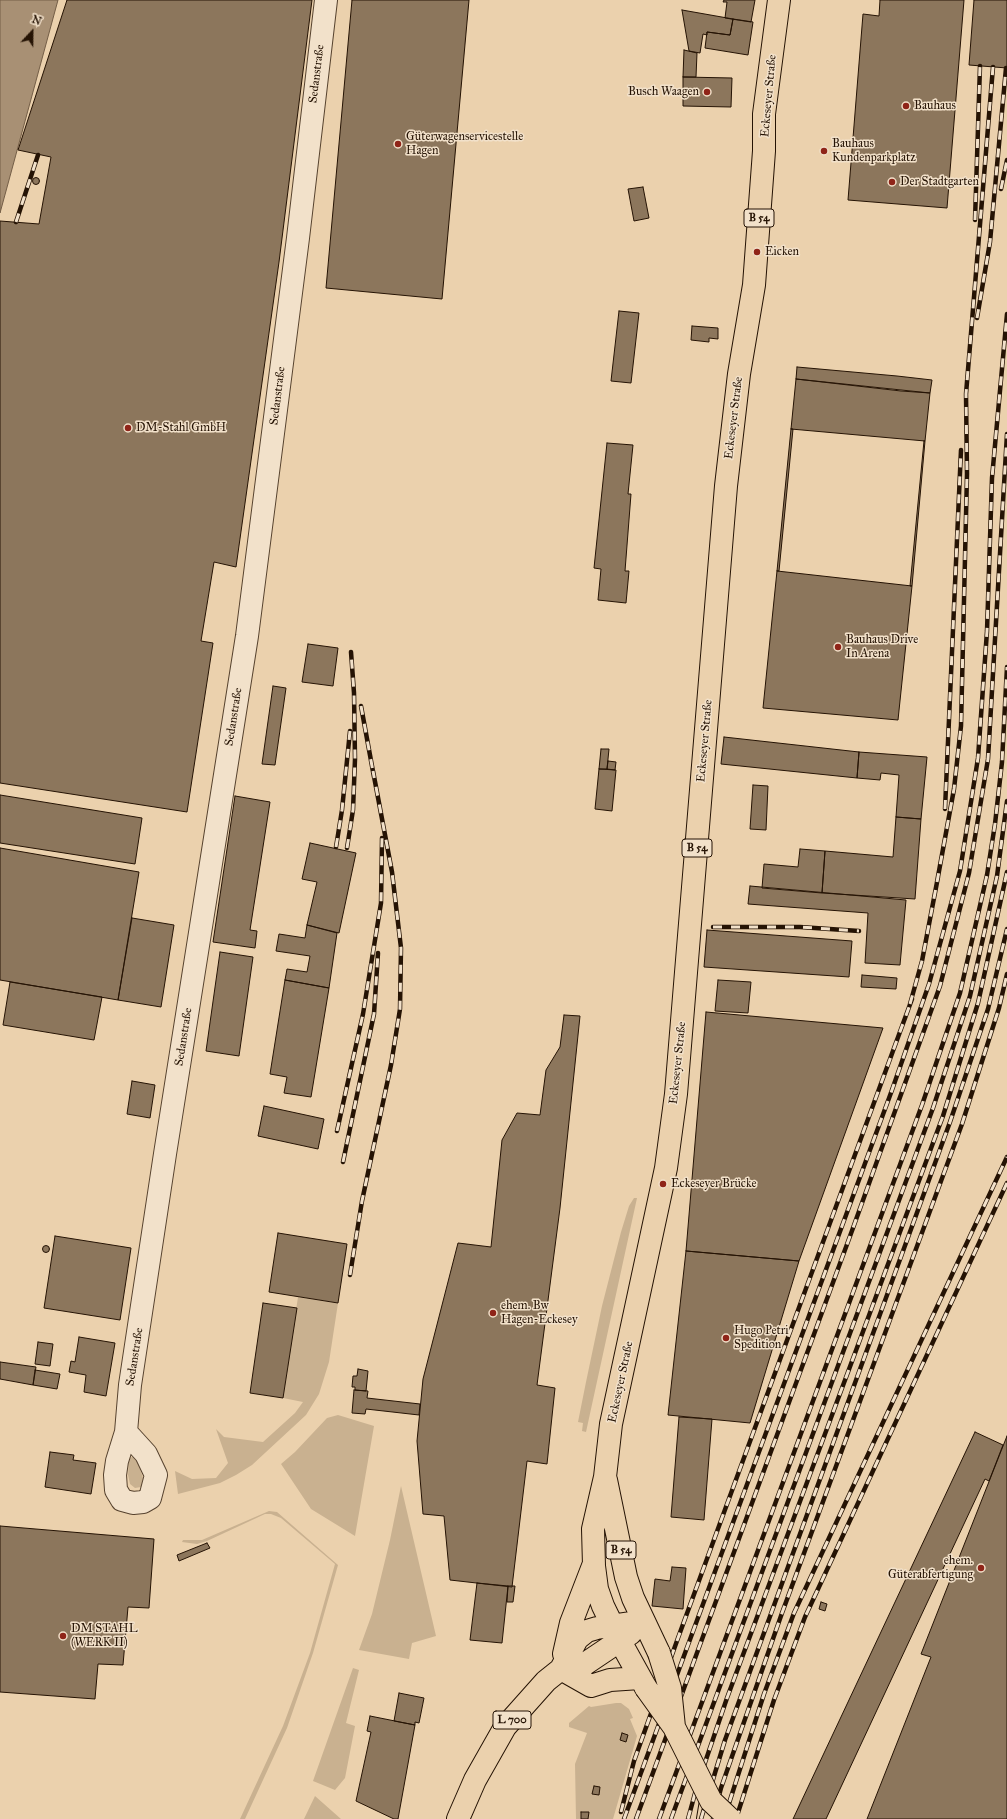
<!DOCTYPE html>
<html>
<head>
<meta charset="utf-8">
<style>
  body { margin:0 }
  #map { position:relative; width:1007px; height:1819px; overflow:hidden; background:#ebd1ad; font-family:"IM FELL Great Primer",serif }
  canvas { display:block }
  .north { position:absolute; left:12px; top:12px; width:40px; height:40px; -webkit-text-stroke:3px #f2e1ca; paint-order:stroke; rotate:22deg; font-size:11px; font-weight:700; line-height:16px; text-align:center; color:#251304 }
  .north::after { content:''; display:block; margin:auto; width:14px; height:18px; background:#251304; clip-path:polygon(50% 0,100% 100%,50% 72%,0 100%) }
</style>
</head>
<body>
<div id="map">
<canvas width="1007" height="1819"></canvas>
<div class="north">N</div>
</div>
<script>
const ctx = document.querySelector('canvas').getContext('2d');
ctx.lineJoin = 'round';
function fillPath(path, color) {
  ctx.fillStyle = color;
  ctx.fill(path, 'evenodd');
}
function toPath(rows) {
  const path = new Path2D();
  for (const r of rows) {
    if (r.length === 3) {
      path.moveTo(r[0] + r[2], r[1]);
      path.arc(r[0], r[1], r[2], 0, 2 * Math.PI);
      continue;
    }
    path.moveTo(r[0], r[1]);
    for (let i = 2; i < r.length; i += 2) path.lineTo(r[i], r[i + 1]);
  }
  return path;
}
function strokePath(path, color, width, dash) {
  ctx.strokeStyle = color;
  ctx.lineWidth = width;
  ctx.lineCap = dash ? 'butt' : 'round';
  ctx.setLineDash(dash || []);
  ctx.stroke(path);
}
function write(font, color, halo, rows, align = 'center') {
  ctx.font = font + ' "IM FELL Great Primer",serif';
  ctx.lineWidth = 3;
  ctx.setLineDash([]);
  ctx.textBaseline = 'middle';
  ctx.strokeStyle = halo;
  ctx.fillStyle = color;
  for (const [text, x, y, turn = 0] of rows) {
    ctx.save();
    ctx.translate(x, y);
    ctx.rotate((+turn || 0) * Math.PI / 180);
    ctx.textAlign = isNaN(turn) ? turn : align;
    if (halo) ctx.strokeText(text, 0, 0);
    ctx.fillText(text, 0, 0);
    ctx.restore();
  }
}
fillPath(toPath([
  [634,1198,637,1198,586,1432,582,1431,583,1423,578,1422,586,1382,602,1306,621,1232,629,1206],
  [298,1297,338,1303,329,1362,319,1394,306,1415,252,1465,236,1475,220,1483,178,1494,175,1471,192,1479,216,1478,228,1463,216,1429,224,1437,263,1442,295,1413,303,1402,283,1398],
  [338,1415,374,1426,355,1536,311,1509,281,1464,295,1452,327,1418],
  [132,1457,136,1457,143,1478,141,1487,135,1488,130,1484,128,1475,129,1461,130,1458],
  [401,1486,436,1636,412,1643,409,1659,359,1650,372,1614,390,1540],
  [269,1511,277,1512,338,1565,313,1653,287,1728,245,1819,240,1819,283,1726,310,1653,335,1564,281,1518,271,1514,265,1514,207,1541,197,1544,182,1542,183,1540,202,1540],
  [353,1668,359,1670,346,1723,355,1726,345,1778,335,1790,313,1781],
  [616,1703,621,1703,629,1709,633,1718,630,1719,637,1736,613,1819,576,1819,575,1764,587,1733,569,1727,569,1723,589,1706,591,1707],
  [315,1796,341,1819,304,1819]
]), '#c9b190');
const water = toPath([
  [0,0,58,0,0,213,0,0]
]);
fillPath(water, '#a89074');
strokePath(water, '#745e47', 1);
const building = toPath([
  [67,0,312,0,279,262,236,567,214,562,201,641,213,643,187,812,0,783,0,221,39,224,51,157,18,150,67,0],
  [352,0,469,0,442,299,326,288,352,0],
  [724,0,755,0,751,22,725,18,727,2,723,2,724,0],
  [880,0,964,0,947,208,848,200,863,14,879,16,880,0],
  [974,0,1007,0,1007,68,969,65,974,0],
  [682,10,733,19,730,35,707,32,707,35,703,34,700,53,689,51,682,10],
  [733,19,753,22,748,55,705,48,707,32,730,35,733,19],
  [684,50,697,53,696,77,683,77,684,50],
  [683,77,732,78,731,107,683,106,683,77],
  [36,181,3.5],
  [643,187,649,218,634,221,628,189,643,187],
  [619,311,639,313,631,383,611,381,619,311],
  [692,326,718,328,718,339,709,338,709,342,691,340,692,326],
  [797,367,897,376,932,380,930,393,901,391,796,379,797,367],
  [796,379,930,393,925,441,791,429,796,379],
  [791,429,793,429,779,571,777,571,791,429],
  [924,441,925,441,912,586,910,586,924,441],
  [607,443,633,445,628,494,631,494,625,571,629,571,626,603,598,600,601,569,594,568,607,443],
  [777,571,912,586,898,720,763,708,777,571],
  [308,644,338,648,333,686,302,682,308,644],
  [273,686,286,688,275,765,262,764,273,686],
  [724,737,859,752,857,778,721,764,724,737],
  [601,749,609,749,607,769,599,769,601,749],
  [859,752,927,757,921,819,896,817,899,775,881,773,880,780,857,778,859,752],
  [608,761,616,762,615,770,607,769,608,761],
  [599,769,616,770,612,811,595,809,599,769],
  [753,785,768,786,766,830,750,829,753,785],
  [0,795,142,818,135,864,0,843,0,795],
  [235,796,270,802,250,930,257,931,255,948,213,942,235,796],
  [896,817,921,819,915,899,822,893,825,851,893,857,896,817],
  [310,843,356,853,339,933,307,925,317,882,302,879,310,843],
  [0,848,139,872,118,1000,0,980,0,848],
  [800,849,825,851,822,893,762,888,764,864,798,867,800,849],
  [750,886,906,900,900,965,865,963,868,913,748,904,750,886],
  [132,918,174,925,161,1007,118,1000,132,918],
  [307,925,337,933,329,988,285,980,287,969,307,972,310,956,276,951,279,934,305,938,307,925],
  [707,930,852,941,849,977,704,967,707,930],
  [220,952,253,957,239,1056,206,1051,220,952],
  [862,975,897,978,896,989,861,987,862,975],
  [285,980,329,988,311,1097,284,1093,287,1077,270,1074,285,980],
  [718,980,751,982,748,1013,715,1011,718,980],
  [10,982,102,997,94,1040,3,1025,10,982],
  [706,1012,883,1028,799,1261,686,1251,706,1012],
  [564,1015,580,1016,560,1208,537,1385,555,1388,547,1464,527,1461,512,1587,450,1580,444,1516,423,1514,417,1441,423,1379,458,1243,491,1247,502,1140,517,1113,540,1115,546,1070,560,1047,564,1015],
  [132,1081,155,1085,150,1118,127,1114,132,1081],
  [264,1106,324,1119,318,1149,258,1136,264,1106],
  [278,1233,347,1244,338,1303,269,1292,278,1233],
  [55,1236,131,1248,120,1320,44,1308,55,1236],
  [46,1249,3.5],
  [686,1251,799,1261,750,1423,668,1415,686,1251],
  [263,1303,297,1308,283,1398,250,1393,263,1303],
  [79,1337,115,1343,106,1396,84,1392,86,1375,69,1372,71,1361,75,1362,79,1337],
  [38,1342,53,1344,50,1366,35,1364,38,1342],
  [0,1362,36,1367,33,1385,0,1379,0,1362],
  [358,1369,368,1371,366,1391,355,1390,355,1387,352,1387,353,1376,357,1376,358,1369],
  [35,1370,60,1374,57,1389,33,1385,35,1370],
  [354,1390,368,1391,367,1398,420,1404,419,1415,366,1409,365,1414,352,1413,354,1390],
  [679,1417,712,1419,704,1520,671,1517,679,1417],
  [975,1432,1003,1445,989,1481,985,1479,826,1819,793,1819,975,1432],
  [1007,1436,1007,1819,867,1819,931,1657,921,1654,1007,1436],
  [50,1452,74,1455,73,1460,96,1463,91,1494,45,1487,50,1452],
  [0,1526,154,1539,149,1608,128,1607,123,1665,98,1664,95,1699,0,1692,0,1526],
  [207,1543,210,1548,179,1561,177,1555,207,1543],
  [672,1567,686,1568,683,1609,652,1606,655,1579,670,1581,672,1567],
  [477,1583,508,1586,502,1643,470,1640,477,1583],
  [508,1586,515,1586,513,1602,507,1602,508,1586],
  [821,1602,827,1604,825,1611,819,1609,821,1602],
  [399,1693,424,1698,419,1723,415,1722,415,1725,394,1721,399,1693],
  [370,1716,415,1725,398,1819,394,1819,356,1801,371,1732,367,1731,370,1716],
  [622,1733,628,1735,626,1742,620,1740,622,1733],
  [594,1786,600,1787,599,1795,592,1794,594,1786],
  [581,1812,589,1812,588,1819,581,1819,581,1812]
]);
fillPath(building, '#8c765c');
strokePath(building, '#251304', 1);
const minor = toPath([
  [126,1432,146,1454,156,1475,150,1498,143,1502,133,1503,122,1500,116,1490,115,1475,117,1461,126,1432,130,1385,165,1154,247,636,298,238,326,0]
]);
const major = toPath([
  [606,1480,626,1577,633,1598,659,1653],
  [564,1654,571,1623,593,1566],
  [561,1669,576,1670,631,1633],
  [561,1669,591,1686,610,1680,640,1678],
  [646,1688,620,1641,603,1606,597,1589,594,1566,593,1529,605,1477,611,1424,666,1168,676,1094,726,486,739,374,754,285,764,151,764,114,779,0],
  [458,1819,475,1780,505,1727,546,1681,561,1669,577,1639,587,1631,597,1628,643,1621],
  [708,1819,711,1801]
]);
strokePath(minor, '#56422e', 24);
strokePath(major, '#251304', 24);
strokePath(minor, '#f2e1ca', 22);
strokePath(major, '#ebd1ad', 22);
const rail = toPath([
  [1001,189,1007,160],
  [975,220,980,66],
  [16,222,38,155],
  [977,318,990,242,1006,68],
  [361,706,374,777],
  [945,809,961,450],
  [336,847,342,810,350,731],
  [347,848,353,810,355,759,354,693,351,652],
  [937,882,954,789,961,726,967,474,966,394,993,67],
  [713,927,800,927,859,931],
  [910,1004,922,961,938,877],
  [337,1131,363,1014,381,903,382,838],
  [343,1162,374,1014,378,953],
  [350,1275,362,1201,391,1065,400,1009,401,948,392,872,373,771],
  [621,1812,634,1761,678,1638,912,999],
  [624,1819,892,1090,929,984,960,871,978,758,987,631,992,478,1007,314],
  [636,1819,853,1228,940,986,969,873,988,759,1007,434],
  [659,1819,922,1105,960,993,987,875,995,824,1002,762,1007,667],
  [671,1819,933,1108,970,996,997,876,1007,801],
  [688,1819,697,1786,727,1698,943,1116,978,1003,1007,872],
  [701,1819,725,1740,950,1122,988,1009,1007,929],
  [713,1819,721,1788,782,1613,962,1124,999,1008,1007,974],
  [724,1819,764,1694,794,1613,1007,1157],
  [736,1819,774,1700,805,1617,1007,1183]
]);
strokePath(rail, '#251304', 4.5);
strokePath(rail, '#f2e1ca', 3, [9]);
const majorBridge = toPath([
  [659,1653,670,1688,674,1727],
  [646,1688,674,1727,711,1801,730,1819]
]);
strokePath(majorBridge, '#251304', 24, []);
strokePath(majorBridge, '#ebd1ad', 22);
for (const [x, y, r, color] of [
  [707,92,4,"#8f2418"],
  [906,106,4,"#8f2418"],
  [398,144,4,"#8f2418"],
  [824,151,4,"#8f2418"],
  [892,182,4,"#8f2418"],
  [757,252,4,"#8f2418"],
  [128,428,4,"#8f2418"],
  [838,647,4,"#8f2418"],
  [663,1184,4,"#8f2418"],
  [493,1313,4,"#8f2418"],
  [726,1338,4,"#8f2418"],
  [981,1568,4,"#8f2418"],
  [63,1636,4,"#8f2418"]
]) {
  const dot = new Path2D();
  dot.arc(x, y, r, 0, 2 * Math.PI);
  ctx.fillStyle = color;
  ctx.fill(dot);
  strokePath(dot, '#f2e1ca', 1.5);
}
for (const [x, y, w] of [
  [759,218,30],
  [697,848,30],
  [621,1550,30],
  [512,1720,38]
]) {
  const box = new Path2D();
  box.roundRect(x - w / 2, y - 9, w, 18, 3);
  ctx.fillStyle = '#f2e1ca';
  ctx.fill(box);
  strokePath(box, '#251304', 1);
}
write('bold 11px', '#251304', null, [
  ["B 54",759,218],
  ["B 54",697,848],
  ["B 54",621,1550],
  ["L 700",512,1720]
]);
write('12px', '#251304', '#f2e1ca', [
  ["Sedanstraße",317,74,-83],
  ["Eckeseyer Straße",769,96,-85],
  ["Sedanstraße",278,396,-83],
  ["Eckeseyer Straße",734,418,-83],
  ["Sedanstraße",234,717,-81],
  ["Eckeseyer Straße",705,741,-85],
  ["Sedanstraße",184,1037,-81],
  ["Eckeseyer Straße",678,1063,-84],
  ["Sedanstraße",135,1357,-81],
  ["Eckeseyer Straße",621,1382,-78]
]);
write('12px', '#251304', '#f2e1ca', [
  ["Busch Waagen",699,92,"right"],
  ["Bauhaus",914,106],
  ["Güterwagenservicestelle",406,137],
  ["Hagen",406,151],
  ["Bauhaus",832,144],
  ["Kundenparkplatz",832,158],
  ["Der Stadtgarten",900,182],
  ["Eicken",765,252],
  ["DM-Stahl GmbH",136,428],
  ["Bauhaus Drive",846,640],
  ["In Arena",846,654],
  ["Eckeseyer Brücke",671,1184],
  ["ehem. Bw",501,1306],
  ["Hagen-Eckesey",501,1320],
  ["Hugo Petri",734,1331],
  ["Spedition",734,1345],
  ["ehem.",973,1561,"right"],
  ["Güterabfertigung",973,1575,"right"],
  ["DM STAHL",71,1629],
  ["(WERK II)",71,1643]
], 'left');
</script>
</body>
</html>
